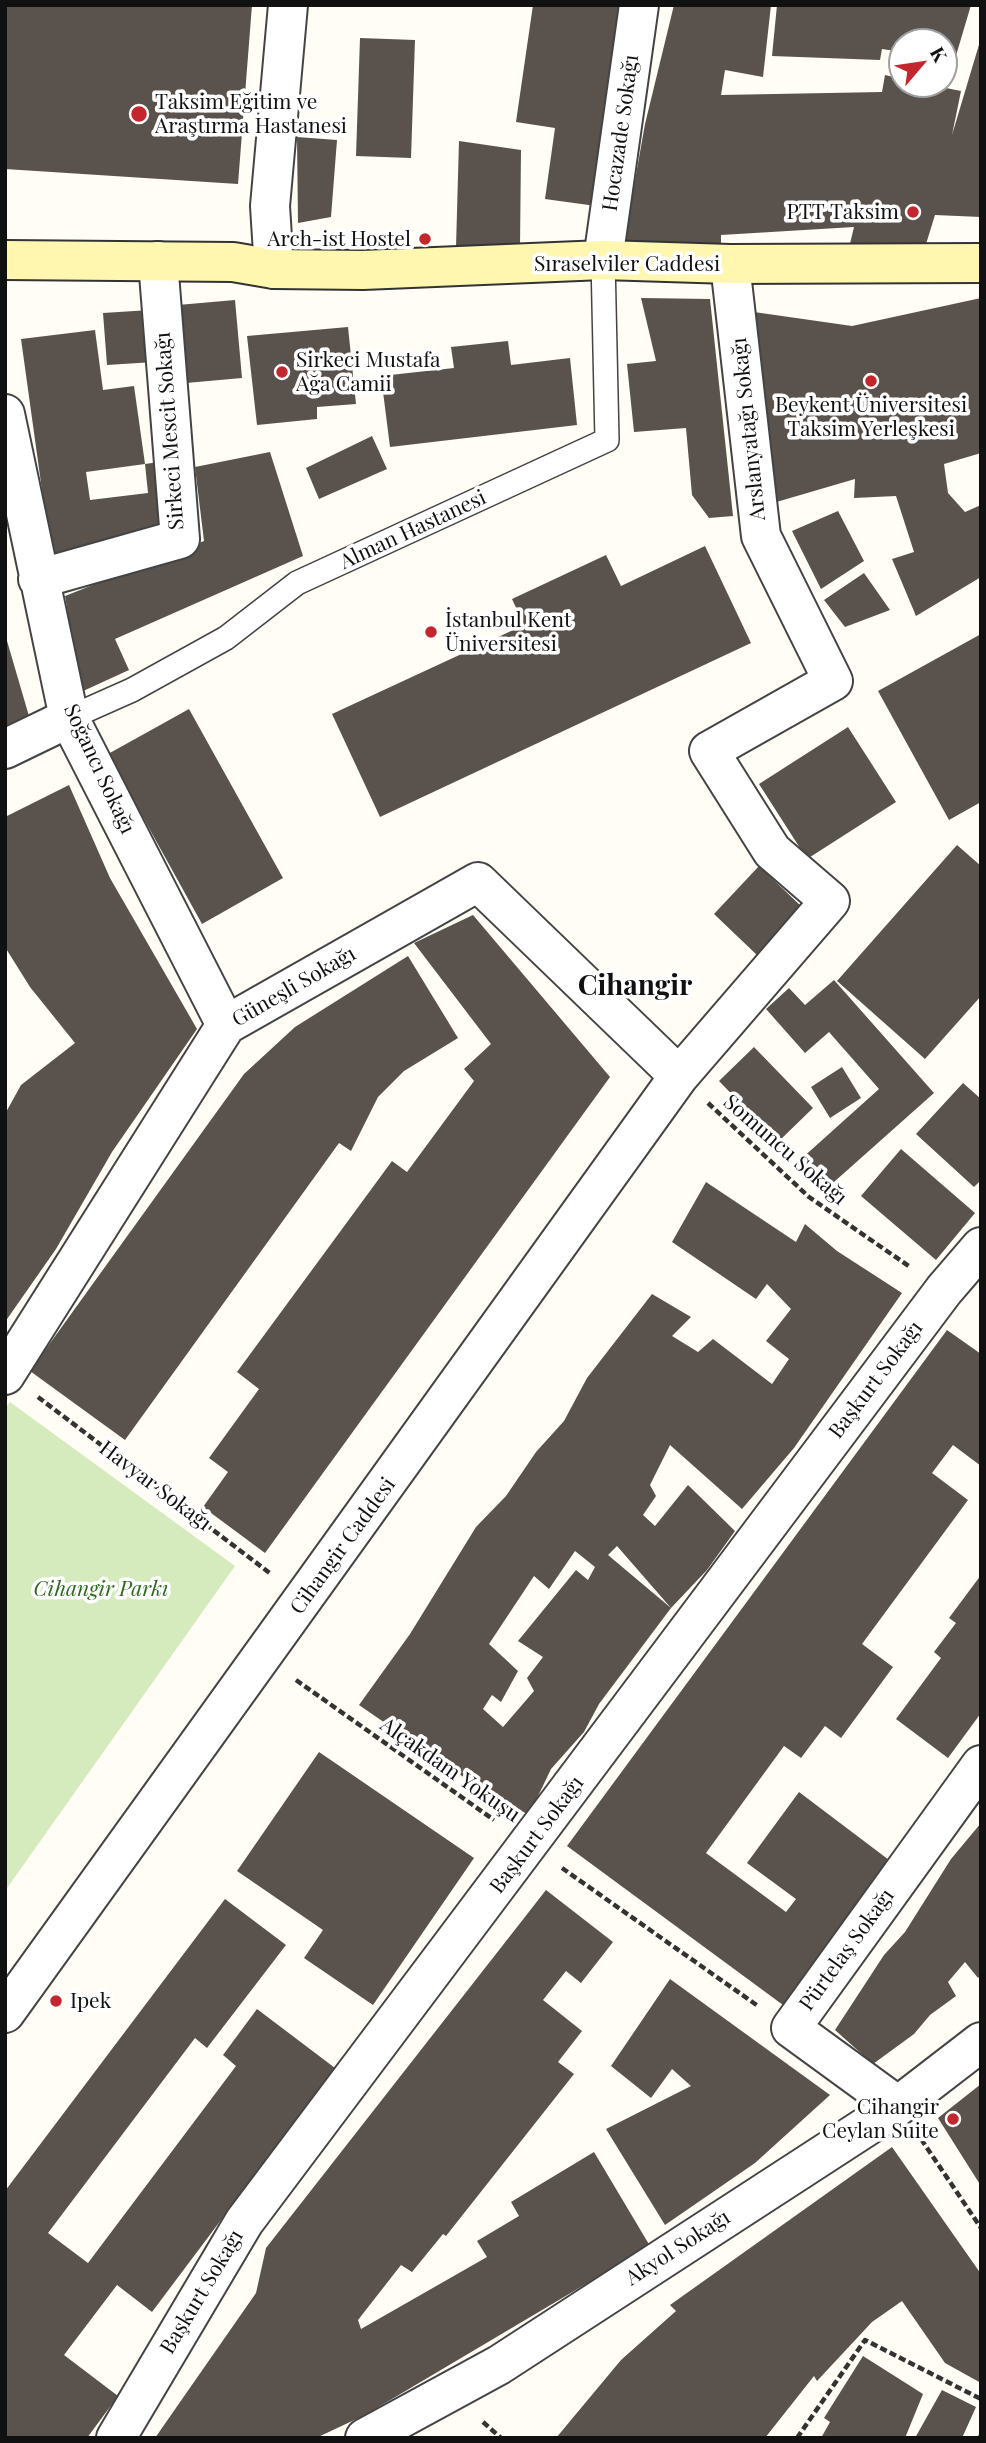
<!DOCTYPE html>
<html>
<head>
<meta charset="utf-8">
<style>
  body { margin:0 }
  #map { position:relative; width:986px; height:2443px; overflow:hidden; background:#fffdf5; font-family:"Playfair Display",serif }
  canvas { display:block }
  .frame { position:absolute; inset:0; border:7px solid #111; pointer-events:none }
  .north { position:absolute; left:888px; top:28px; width:70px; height:70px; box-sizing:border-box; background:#fff; border:2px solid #a0a0a0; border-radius:50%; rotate:61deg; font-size:19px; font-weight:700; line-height:28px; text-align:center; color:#111 }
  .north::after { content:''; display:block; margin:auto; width:24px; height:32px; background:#c4262e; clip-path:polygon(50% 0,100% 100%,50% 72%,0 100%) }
</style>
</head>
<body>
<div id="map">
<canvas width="986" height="2443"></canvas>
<div class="frame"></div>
<div class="north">K</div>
</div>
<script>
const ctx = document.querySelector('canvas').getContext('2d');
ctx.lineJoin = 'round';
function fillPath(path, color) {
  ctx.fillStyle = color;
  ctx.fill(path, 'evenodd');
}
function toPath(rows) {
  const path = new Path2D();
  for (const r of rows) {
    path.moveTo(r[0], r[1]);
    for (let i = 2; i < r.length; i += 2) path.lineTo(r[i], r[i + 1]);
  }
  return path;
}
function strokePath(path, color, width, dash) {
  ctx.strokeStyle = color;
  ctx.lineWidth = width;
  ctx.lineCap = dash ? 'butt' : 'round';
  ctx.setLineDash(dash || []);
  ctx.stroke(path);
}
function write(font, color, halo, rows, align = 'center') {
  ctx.font = font + ' "Playfair Display",serif';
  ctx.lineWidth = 7;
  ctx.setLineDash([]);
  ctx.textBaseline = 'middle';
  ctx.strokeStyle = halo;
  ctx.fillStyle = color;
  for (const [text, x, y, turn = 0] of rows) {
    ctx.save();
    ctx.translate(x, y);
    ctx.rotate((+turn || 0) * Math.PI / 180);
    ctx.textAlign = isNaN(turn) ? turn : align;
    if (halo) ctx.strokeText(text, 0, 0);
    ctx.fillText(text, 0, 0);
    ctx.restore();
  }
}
fillPath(toPath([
  [10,1402,235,1566,5,1891,5,1408]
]), '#d5ebbd');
fillPath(toPath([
  [5,5,252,5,238,184,5,169],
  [533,5,625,5,596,206,545,199,555,128,516,122],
  [674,5,771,5,763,77,725,70,721,95,882,92,885,75,902,79,902,84,926,84,961,91,952,135,981,38,981,217,935,215,922,257,848,252,854,227,721,235,721,246,624,243,645,124],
  [777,5,971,5,955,59,944,58,944,42,902,42,902,52,882,49,880,60,772,56],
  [360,38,415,40,411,158,356,156],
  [297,137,337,140,331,217,298,223],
  [459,141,521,150,520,247,456,247],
  [641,298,710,299,733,516,709,518,692,495,686,428,634,432,627,364,656,361],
  [981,298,981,453,944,464,948,493,965,512,981,505,981,577,916,616,892,559,914,552,896,496,854,498,855,479,773,503,754,312,852,326],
  [235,300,242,378,186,383,178,305],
  [150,310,154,362,107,365,103,313],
  [348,327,356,404,317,407,317,419,257,425,247,336],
  [95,330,103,390,134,386,145,464,159,462,169,540,51,555,21,339],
  [145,464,148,493,90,500,86,472],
  [508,341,511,365,570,358,577,425,390,447,381,376,454,368,451,347],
  [372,436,387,469,319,499,306,468],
  [270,452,303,556,115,639,129,670,81,692,65,596,204,541,195,467],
  [838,511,864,561,821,589,792,531],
  [705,546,751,643,380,817,332,714,524,625,512,599,606,555,621,586],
  [864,573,890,610,845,627,824,600],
  [5,634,31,723,5,736],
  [981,634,981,802,949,820,878,691],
  [189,709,283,878,202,924,108,754],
  [848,727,896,802,807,859,759,784],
  [69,785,110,878,197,1029,112,1152,56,1249,5,1322,5,1114,21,1085,75,1043,30,987,5,947,5,817],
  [957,845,981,866,981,996,925,1059,837,981],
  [759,866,803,908,758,956,714,914],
  [473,915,610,1077,265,1553,203,1507,228,1472,209,1458,259,1389,237,1372,392,1161,407,1172,474,1081,464,1069,491,1044,414,943],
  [408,956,458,1038,404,1071,378,1097,351,1151,339,1143,125,1440,30,1371,244,1074,295,1027],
  [834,980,934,1093,825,1190,800,1160,879,1089,829,1032,805,1053,766,1009,789,988,805,1005],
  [754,1047,813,1108,778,1142,719,1081],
  [842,1067,861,1098,830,1118,811,1087],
  [963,1083,981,1099,981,1180,974,1187,916,1134],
  [901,1149,975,1213,936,1260,861,1196],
  [706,1182,796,1242,805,1224,837,1251,902,1293,794,1448,742,1509,670,1445,650,1485,656,1496,643,1515,655,1526,688,1485,735,1531,707,1570,671,1608,617,1546,608,1555,671,1608,599,1704,584,1732,551,1769,529,1815,475,1785,359,1705,410,1634,476,1527,506,1496,536,1452,564,1421,587,1378,652,1294,691,1317,672,1336,698,1352,713,1339,772,1384,789,1359,766,1341,791,1309,767,1284,756,1299,672,1242],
  [575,1551,595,1567,588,1580,576,1570,518,1641,543,1657,527,1678,534,1691,503,1727,483,1709,492,1695,501,1702,518,1671,489,1644,534,1576,549,1589],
  [947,1330,981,1354,981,1466,953,1445,932,1473,968,1500,862,1644,893,1667,841,1738,825,1726,801,1758,784,1746,706,1853,786,1912,796,1899,747,1863,799,1792,889,1860,783,2005,567,1846],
  [981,1575,981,1713,948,1758,896,1719,941,1658,934,1652,956,1623,949,1618],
  [319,1752,474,1858,373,2005,304,1958,323,1930,237,1871],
  [981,1823,981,1975,978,1978,965,1962,948,1982,956,1996,930,2015,914,2034,873,2064,835,2030,884,1955,905,1932,951,1859],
  [546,1890,613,1942,581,1983,566,1971,543,2000,582,2031,558,2062,574,2074,446,2236,443,2234,412,2272,401,2265,358,2320,361,2329,487,2257,477,2241,519,2216,511,2202,594,2152,650,2246,365,2415,316,2438,155,2438,256,2293,266,2248],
  [225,1899,286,1945,207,2048,195,2038,48,2233,88,2263,236,2066,223,2055,257,2009,335,2068,152,2312,117,2285,64,2355,118,2396,87,2438,5,2438,5,2191],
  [670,1979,830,2095,755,2163,665,2225,606,2129,691,2086,672,2069,651,2098,611,2066],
  [981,2084,981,2186,938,2118],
  [892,2147,981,2274,981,2383,945,2363,902,2301,872,2322,817,2381,814,2376,765,2438,556,2438,621,2360,676,2311,670,2305],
  [863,2356,923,2394,905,2438,821,2438,830,2422,824,2418],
  [942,2390,976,2407,962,2438,915,2438]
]), '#5a524d');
const service = toPath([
  [69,718,132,690,226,638,297,583,607,440,603,260]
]);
const minor = toPath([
  [603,260,639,5],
  [274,269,270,206,288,5],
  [5,414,69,718,226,1025],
  [38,579,180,539,158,261],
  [5,749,69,718],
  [5,1375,226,1025,478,882,679,1076],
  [5,2013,679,1076,830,901,772,851,709,751,833,681,761,536,730,264],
  [898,2106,791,2028,981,1765],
  [116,2438,244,2222,944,1290,981,1247],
  [365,2438,499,2365,898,2106,981,2042]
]);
const secondary = toPath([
  [5,260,233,262,274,269,363,270,603,260,730,264,981,263]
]);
strokePath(service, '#444', 26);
strokePath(minor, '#444', 42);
strokePath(secondary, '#333', 42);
strokePath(toPath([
  [708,1103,809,1197,910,1267],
  [38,1397,271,1574],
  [296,1680,494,1820],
  [562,1868,758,2006],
  [921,2139,981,2228],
  [483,2422,501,2438],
  [797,2438,865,2340,981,2399],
  [980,2438,981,2435]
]), '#333', 4.5, [7, 3.5]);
strokePath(service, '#fff', 23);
strokePath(minor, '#fff', 38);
strokePath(secondary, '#fff6b0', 38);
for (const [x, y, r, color] of [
  [139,114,9,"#c4262e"],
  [913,212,7,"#c4262e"],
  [425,239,7,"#c4262e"],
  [282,372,7,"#c4262e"],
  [871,381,7,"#c4262e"],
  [431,632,7,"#c4262e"],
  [56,2001,7,"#c4262e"],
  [953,2119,7,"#c4262e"]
]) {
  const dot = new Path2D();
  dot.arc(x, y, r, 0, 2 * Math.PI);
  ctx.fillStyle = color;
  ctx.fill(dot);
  strokePath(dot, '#fff', 2.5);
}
write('21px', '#111', '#fff', [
  ["Taksim Eğitim ve",155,102],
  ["Araştırma Hastanesi",155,126],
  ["PTT Taksim",899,212,"right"],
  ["Arch-ist Hostel",411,239,"right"],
  ["Sirkeci Mustafa",296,360],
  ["Ağa Camii",296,384],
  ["Beykent Üniversitesi",871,405,"center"],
  ["Taksim Yerleşkesi",871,429,"center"],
  ["İstanbul Kent",445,620],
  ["Üniversitesi",445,644],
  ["Ipek",70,2001],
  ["Cihangir",939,2107,"right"],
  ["Ceylan Suite",939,2131,"right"]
], 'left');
write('21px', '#111', '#fff', [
  ["Hocazade Sokağı",621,133,-82],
  ["Sıraselviler Caddesi",627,264],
  ["Arslanyatağı Sokağı",749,429,-96],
  ["Sirkeci Mescit Sokağı",170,431,-94],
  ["Alman Hastanesi",413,530,-25],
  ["Soğancı Sokağı",99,769,65],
  ["Güneşli Sokağı",294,987,-30],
  ["Somuncu Sokağı",785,1150,41],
  ["Başkurt Sokağı",876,1380,-53],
  ["Havyar Sokağı",155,1486,37],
  ["Cihangir Caddesi",343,1546,-54],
  ["Alçakdam Yokuşu",450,1770,35],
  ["Başkurt Sokağı",537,1835,-53],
  ["Pürtelaş Sokağı",847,1950,-54],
  ["Akyol Sokağı",678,2248,-33],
  ["Başkurt Sokağı",202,2292,-59]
]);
write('italic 21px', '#2f6b1f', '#fff', [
  ["Cihangir Parkı",101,1589]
]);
write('bold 28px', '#111', '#fff', [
  ["Cihangir",635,986]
]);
</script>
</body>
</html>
